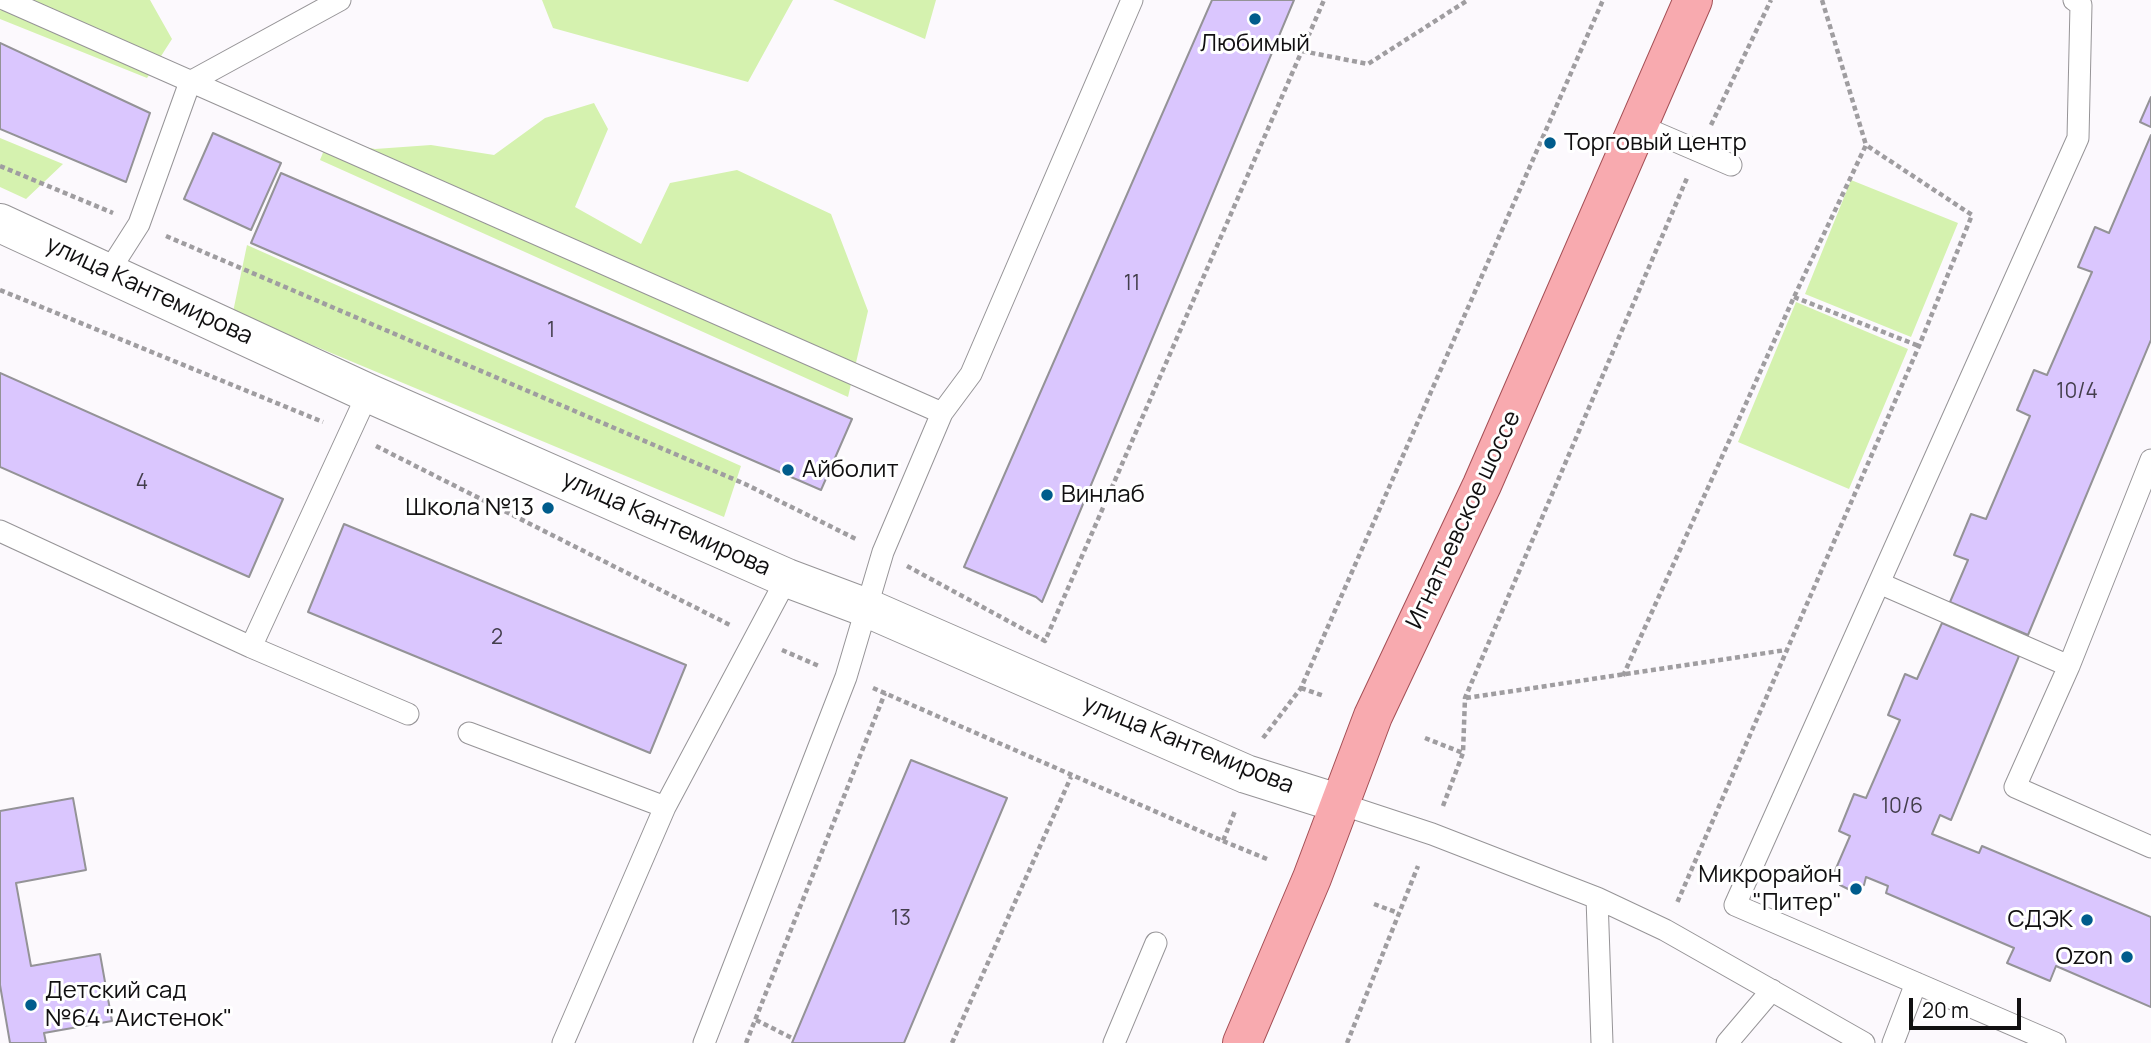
<!DOCTYPE html>
<html>
<head>
<meta charset="utf-8">
<style>
  body { margin:0 }
  #map { position:relative; width:2151px; height:1043px; overflow:hidden; background:#fcf9fd; font-family:Manrope,sans-serif }
  canvas { display:block }
  .scale { position:absolute; left:1909px; top:998px; width:112px; height:32px; box-sizing:border-box; border:4px solid #111011; border-top:0; padding-left:9px; font-size:21px; line-height:24px; white-space:nowrap; color:#111011; -webkit-text-stroke:5px #fff; paint-order:stroke }
</style>
</head>
<body>
<div id="map">
<canvas width="2151" height="1043"></canvas>
<div class="scale">20 m</div>
</div>
<script>
const ctx = document.querySelector('canvas').getContext('2d');
ctx.lineJoin = 'round';
function fillPath(path, color) {
  ctx.fillStyle = color;
  ctx.fill(path, 'evenodd');
}
function toPath(rows) {
  const path = new Path2D();
  for (const r of rows) {
    path.moveTo(r[0], r[1]);
    for (let i = 2; i < r.length; i += 2) path.lineTo(r[i], r[i + 1]);
  }
  return path;
}
function strokePath(path, color, width, dash) {
  ctx.strokeStyle = color;
  ctx.lineWidth = width;
  ctx.lineCap = dash ? 'butt' : 'round';
  ctx.setLineDash(dash || []);
  ctx.stroke(path);
}
function write(font, color, halo, rows, align = 'center') {
  ctx.font = font + ' Manrope,sans-serif';
  ctx.lineWidth = 6;
  ctx.setLineDash([]);
  ctx.textBaseline = 'middle';
  ctx.strokeStyle = halo;
  ctx.fillStyle = color;
  for (const [text, x, y, turn = 0] of rows) {
    ctx.save();
    ctx.translate(x, y);
    ctx.rotate((+turn || 0) * Math.PI / 180);
    ctx.textAlign = isNaN(turn) ? turn : align;
    if (halo) ctx.strokeText(text, 0, 0);
    ctx.fillText(text, 0, 0);
    ctx.restore();
  }
}
fillPath(toPath([
  [0,0,150,0,172,39,147,78,0,19],
  [542,0,793,0,748,82,553,28],
  [833,0,936,0,925,39],
  [594,103,608,129,575,207,641,244,670,183,737,170,831,214,868,311,848,397,320,160,328,140,375,149,431,145,494,155,545,118],
  [0,138,63,164,26,199,0,187],
  [1851,180,1958,223,1911,337,1805,294],
  [247,245,741,466,724,517,233,312],
  [1796,302,1908,349,1849,489,1738,442]
]), '#d5f2af');
const building = toPath([
  [1212,0,1294,0,1042,602,1036,597,964,567,1212,0],
  [0,43,150,113,126,182,0,129,0,43],
  [2151,97,2151,127,2140,122,2151,97],
  [213,133,281,163,251,230,184,199,213,133],
  [2151,135,2151,340,2028,635,1950,602,1968,560,1954,555,1971,514,1986,519,2030,416,2017,410,2034,370,2047,375,2092,272,2078,267,2095,227,2109,233,2151,135],
  [281,173,852,419,821,490,251,243,281,173],
  [0,373,283,499,249,577,0,467,0,373],
  [344,524,686,665,650,753,308,612,344,524],
  [1942,623,2019,656,1951,820,1940,815,1932,834,1979,853,1982,846,2151,917,2151,1007,2056,966,2050,981,2007,963,2014,948,1886,893,1888,886,1866,877,1864,885,1852,891,1840,885,1834,873,1850,836,1839,831,1854,794,1866,798,1900,720,1888,715,1905,674,1917,679,1942,623],
  [911,760,1007,798,904,1043,792,1043,911,760],
  [73,798,86,870,16,883,31,966,100,954,112,1021,44,1033,46,1043,10,1043,0,985,0,811,73,798]
]);
fillPath(building, '#dac6fe');
strokePath(building, '#949397', 2);
const lane = toPath([
  [6,0,942,413,883,552,846,677,704,1043],
  [1638,125,1731,165],
  [109,271,139,224,190,82,340,0],
  [942,413,971,374,1132,0],
  [2151,460,2069,666,2015,787,2151,847],
  [0,531,251,647,368,393],
  [1879,583,2069,666],
  [251,647,408,714],
  [469,733,665,807],
  [1341,804,1432,834,1597,898,1602,1043],
  [1597,898,1665,930,1864,1043],
  [563,1043,665,807,787,578],
  [1114,1043,1156,943],
  [1727,1043,1772,990],
  [1893,1043,1916,983],
  [2055,1043,1735,905,2078,138,2081,5,2074,0]
]);
const street = toPath([
  [0,223,368,393,787,578,867,608,1246,774,1341,804]
]);
const primary = toPath([
  [1242,1043,1312,878,1373,716,1482,485,1693,0]
]);
strokePath(lane, '#969497', 23);
strokePath(street, '#969497', 40);
strokePath(primary, '#a44f55', 40);
strokePath(toPath([
  [1822,0,1866,145],
  [1302,51,1368,64,1468,0],
  [1711,125,1771,0],
  [0,166,113,213],
  [166,236,745,484,856,539],
  [0,290,323,422],
  [1794,297,1919,346],
  [376,446,730,625],
  [907,566,1045,641,1324,0],
  [782,650,819,666],
  [1623,676,1794,297,1866,145,1972,215,1919,346,1677,903],
  [873,688,1223,841,1235,811],
  [1301,688,1324,696],
  [1466,698,1786,650],
  [1263,738,1301,688,1603,0],
  [1425,738,1463,753],
  [1443,806,1463,753,1465,698,1687,178],
  [1223,841,1267,859],
  [1374,904,1398,913],
  [756,1020,794,1039],
  [746,1043,885,693],
  [952,1043,1071,777],
  [1347,1043,1418,866]
]), '#9f9da0', 4.5, [5, 3.5]);
strokePath(lane, '#fff', 21);
strokePath(street, '#fff', 38);
strokePath(primary, '#f8aaaf', 38);
for (const [x, y, r, color] of [
  [1255,19,7,"#005c8c"],
  [1550,143,7,"#005c8c"],
  [788,470,7,"#005c8c"],
  [1047,495,7,"#005c8c"],
  [548,508,7,"#005c8c"],
  [1856,889,7,"#005c8c"],
  [2087,920,7,"#005c8c"],
  [2127,957,7,"#005c8c"],
  [31,1005,7,"#005c8c"]
]) {
  const dot = new Path2D();
  dot.arc(x, y, r, 0, 2 * Math.PI);
  ctx.fillStyle = color;
  ctx.fill(dot);
  strokePath(dot, '#fff', 2.5);
}
write('21px', '#433e4c', null, [
  ["11",1132,284],
  ["1",551,331],
  ["10/4",2077,392],
  ["4",142,483],
  ["2",497,638],
  ["10/6",1902,807],
  ["13",901,919]
]);
write('24px', '#111011', '#fff', [
  ["Любимый",1255,44,"center"],
  ["Торговый центр",1564,143],
  ["Айболит",802,470],
  ["Винлаб",1061,495],
  ["Школа №13",534,508,"right"],
  ["Микрорайон",1842,875,"right"],
  ["\"Питер\"",1842,903,"right"],
  ["СДЭК",2073,920,"right"],
  ["Ozon",2113,957,"right"],
  ["Детский сад",45,991],
  ["№64 \"Аистенок\"",45,1019]
], 'left');
write('24px', '#111011', '#fff', [
  ["улица Кантемирова",149,291,25],
  ["Игнатьевское шоссе",1464,520,-65],
  ["улица Кантемирова",666,524,24],
  ["улица Кантемирова",1188,745,22]
]);
</script>
</body>
</html>
